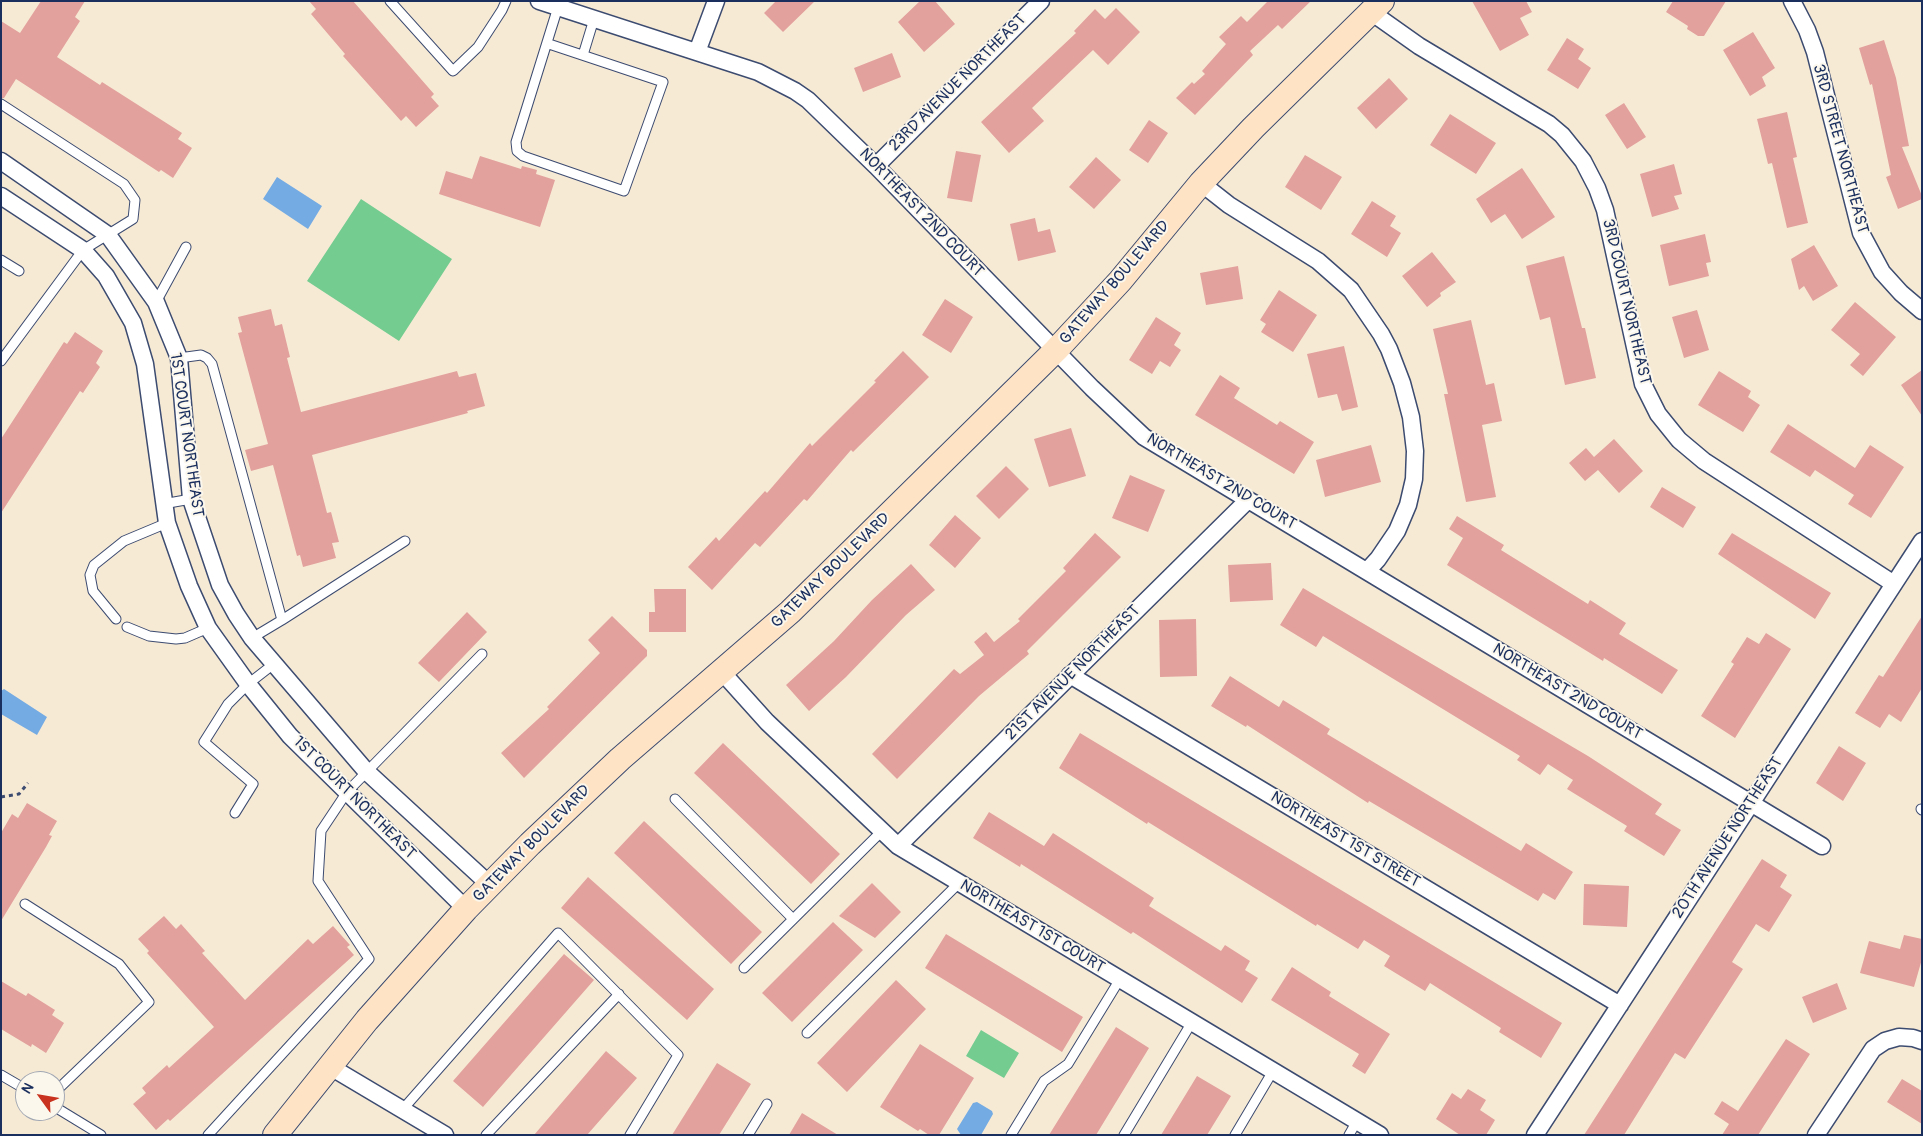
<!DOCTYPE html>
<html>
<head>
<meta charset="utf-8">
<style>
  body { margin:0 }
  #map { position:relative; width:1923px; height:1136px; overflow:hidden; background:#f7ead5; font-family:Pangolin,sans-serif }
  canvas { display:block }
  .frame { position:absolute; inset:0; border:2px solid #1b2f5e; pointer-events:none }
  .north { position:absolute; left:15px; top:1071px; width:50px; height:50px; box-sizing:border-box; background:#fbf7ec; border:1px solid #a1a7b3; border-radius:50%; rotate:302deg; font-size:14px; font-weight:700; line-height:20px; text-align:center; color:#1b2f5e }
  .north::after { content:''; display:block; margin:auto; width:18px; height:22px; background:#c8321e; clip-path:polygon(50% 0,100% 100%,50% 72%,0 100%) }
</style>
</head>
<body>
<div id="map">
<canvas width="1923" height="1136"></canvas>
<div class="frame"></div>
<div class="north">N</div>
</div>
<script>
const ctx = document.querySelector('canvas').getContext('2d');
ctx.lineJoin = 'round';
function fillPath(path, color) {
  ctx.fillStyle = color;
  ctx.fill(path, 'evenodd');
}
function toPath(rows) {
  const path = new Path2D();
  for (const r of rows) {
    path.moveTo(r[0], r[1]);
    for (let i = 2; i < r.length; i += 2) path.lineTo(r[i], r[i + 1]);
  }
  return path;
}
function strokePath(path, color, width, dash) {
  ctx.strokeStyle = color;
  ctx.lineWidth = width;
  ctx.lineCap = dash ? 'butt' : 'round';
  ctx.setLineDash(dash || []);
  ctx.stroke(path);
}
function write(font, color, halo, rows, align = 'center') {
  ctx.font = font + ' Pangolin,sans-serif';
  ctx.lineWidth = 4;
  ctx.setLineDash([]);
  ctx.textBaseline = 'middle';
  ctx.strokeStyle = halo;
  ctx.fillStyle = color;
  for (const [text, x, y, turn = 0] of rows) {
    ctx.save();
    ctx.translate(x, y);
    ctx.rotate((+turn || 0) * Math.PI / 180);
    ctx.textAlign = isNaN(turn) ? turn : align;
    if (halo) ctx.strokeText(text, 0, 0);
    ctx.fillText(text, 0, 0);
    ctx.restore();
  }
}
fillPath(toPath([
  [361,199,452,259,399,341,307,281],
  [981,1030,1019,1053,1004,1078,966,1056]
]), '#74cc91');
fillPath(toPath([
  [277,177,322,206,308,229,263,199],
  [4,689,47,717,37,735,1,714,1,691],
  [977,1102,992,1111,993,1114,981,1135,961,1135,957,1129,973,1103]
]), '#74abe3');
fillPath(toPath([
  [41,1,85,1,75,17,80,21,57,57,100,85,102,82,182,133,178,139,192,148,173,178,161,170,159,172,16,79,4,98,1,98,1,21,20,33],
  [309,1,353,1,434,94,431,97,439,106,416,127,406,116,401,121,343,56,345,54,311,14,316,9],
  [776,1,815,1,783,32,764,13],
  [920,1,935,1,955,24,924,52,898,22],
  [1268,1,1311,1,1282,29,1278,25,1250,51,1253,55,1195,115,1176,98,1192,82,1194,84,1205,74,1202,71,1226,44,1219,37,1241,16,1247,22],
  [1472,1,1526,1,1532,12,1520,18,1529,35,1500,51],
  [1673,1,1726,1,1704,36,1698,36,1687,29,1688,26,1666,12],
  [1116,8,1140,32,1108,65,1093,50,1032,108,1044,121,1009,153,981,122,1076,33,1074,31,1095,9,1105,19],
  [1753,32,1775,68,1762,77,1766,86,1750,96,1723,50],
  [1567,38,1584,49,1578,59,1591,68,1578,89,1547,70],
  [1884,40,1896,78,1909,146,1902,147,1922,196,1922,199,1898,209,1886,177,1891,175,1872,84,1870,85,1859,48],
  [892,53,901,77,863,92,854,68],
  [1389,78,1408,99,1376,129,1357,108],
  [1624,103,1646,137,1627,149,1605,115],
  [1787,112,1797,157,1793,158,1808,223,1787,228,1772,163,1768,164,1757,119],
  [1450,114,1496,143,1476,174,1430,145],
  [1149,120,1168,133,1148,163,1129,150],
  [956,151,981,155,972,202,947,198],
  [1305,155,1342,177,1321,210,1285,187],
  [480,156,521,169,522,166,537,170,536,174,555,180,540,227,439,194,446,171,472,179],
  [1096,157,1121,180,1094,209,1069,187],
  [1674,164,1682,194,1674,196,1679,209,1652,217,1640,174],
  [1522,168,1555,217,1522,239,1505,214,1491,223,1476,199],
  [1372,201,1396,216,1390,226,1401,233,1387,257,1351,234],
  [1035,218,1038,232,1050,229,1056,252,1018,261,1010,224],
  [1705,234,1711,262,1706,263,1709,276,1669,286,1660,245],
  [1814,245,1838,286,1813,301,1804,286,1799,290,1791,259],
  [1432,252,1456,282,1440,293,1441,296,1427,307,1402,276],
  [1564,256,1582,328,1585,328,1596,378,1565,385,1550,317,1540,320,1526,266],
  [1238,266,1243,299,1206,305,1200,273],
  [1279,290,1317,315,1293,352,1261,332,1266,324,1260,320],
  [945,299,973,317,951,353,922,335],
  [1855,302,1896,337,1863,376,1850,365,1860,354,1831,330],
  [271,309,275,326,282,324,290,357,287,358,301,412,457,371,459,377,476,373,485,406,467,411,468,413,312,455,327,513,331,512,339,542,332,543,336,558,303,567,300,555,297,556,273,465,251,471,245,450,268,444,238,333,242,332,238,317],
  [1697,310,1709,350,1684,358,1672,317],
  [1156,317,1181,333,1174,345,1181,350,1170,367,1160,361,1152,374,1129,360],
  [1471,320,1486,385,1494,383,1502,421,1482,425,1496,497,1466,502,1444,394,1448,394,1433,329],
  [75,332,103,351,96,363,100,367,83,393,80,391,1,513,1,439,64,342,67,344],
  [1344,346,1358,407,1342,411,1337,394,1318,398,1307,354],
  [903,351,929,377,853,452,851,450,807,501,804,499,760,547,755,543,712,590,688,567,716,537,719,541,765,491,767,493,810,443,812,446,876,382,874,381],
  [1922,370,1922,416,1901,385],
  [1719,371,1751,391,1748,397,1760,405,1743,432,1698,405],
  [1220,375,1240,388,1234,398,1277,425,1280,421,1314,442,1294,474,1195,415],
  [1788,424,1855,468,1870,445,1904,467,1871,518,1848,504,1854,495,1815,470,1810,477,1770,452],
  [1071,428,1086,476,1049,487,1034,439],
  [1614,439,1643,471,1619,493,1598,470,1585,481,1569,463,1586,448,1594,457],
  [1371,445,1381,482,1325,497,1316,460],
  [1006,466,1029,489,999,519,976,496],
  [1130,475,1165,490,1148,532,1112,518],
  [1662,487,1696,507,1683,528,1650,507],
  [955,515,981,538,955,568,929,545],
  [1457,516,1504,545,1501,550,1588,604,1590,600,1626,623,1619,634,1678,670,1662,694,1604,658,1603,661,1447,565,1463,538,1449,529],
  [1095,533,1121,557,1027,651,1029,654,979,696,897,779,872,754,954,669,960,674,984,655,974,642,986,632,994,642,1020,621,1018,619,1066,571,1063,568],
  [1732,533,1831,593,1815,619,1718,554],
  [1271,563,1273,600,1230,602,1228,565],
  [911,564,935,590,906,615,846,677,809,711,786,685,834,641,872,600],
  [1303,588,1588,756,1662,804,1655,814,1681,830,1664,856,1624,831,1627,826,1567,789,1573,780,1548,764,1540,775,1517,760,1520,756,1323,636,1316,647,1280,625],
  [654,589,686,589,686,632,649,632,649,612,655,612],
  [467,612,487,632,439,682,418,663],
  [612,616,647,650,647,656,524,778,501,753,549,709,547,707,600,653,588,640],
  [1922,616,1922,688,1901,722,1889,714,1880,728,1855,713,1879,675,1883,677],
  [1196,619,1197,676,1160,677,1159,620],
  [1766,633,1791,649,1735,738,1701,716,1734,664,1731,662,1747,637,1759,644],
  [1230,676,1279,707,1283,700,1330,729,1327,734,1521,851,1526,843,1573,872,1555,900,1543,893,1538,901,1369,801,1368,803,1247,725,1246,727,1211,706],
  [1080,733,1562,1023,1541,1058,1499,1032,1501,1028,1430,983,1425,991,1384,966,1390,956,1364,940,1358,949,1317,924,1316,926,1148,822,1147,824,1059,768],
  [723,743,840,854,811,884,694,773],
  [1839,746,1866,763,1843,801,1816,783],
  [27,803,57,821,49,835,52,836,46,847,1,921,1,833,12,814,18,818],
  [989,812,1044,846,1053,833,1154,898,1149,906,1221,951,1225,945,1250,961,1245,970,1258,978,1242,1003,1133,932,1131,934,1021,864,1020,867,973,838],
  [644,821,762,932,731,964,614,853],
  [1762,859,1787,875,1780,887,1792,895,1769,932,1756,924,1732,962,1743,969,1685,1059,1675,1053,1624,1135,1584,1135],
  [588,877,714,989,687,1020,561,908],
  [872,883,901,912,875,938,839,916],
  [1584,884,1629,886,1627,927,1583,925],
  [164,916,176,929,181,924,205,951,202,953,245,1000,308,939,313,944,333,926,350,945,347,947,354,955,170,1121,168,1119,156,1130,133,1104,146,1093,142,1088,167,1065,169,1068,214,1027,147,953,149,951,138,939],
  [833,922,863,950,792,1022,762,993],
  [946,934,1083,1017,1062,1052,925,968],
  [1904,935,1922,939,1922,959,1914,987,1860,973,1869,941,1900,949],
  [564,954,594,980,483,1107,453,1081],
  [1292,967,1331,992,1329,996,1390,1034,1365,1074,1352,1066,1359,1054,1271,1000],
  [896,980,926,1009,847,1092,817,1063],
  [1,981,26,996,28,993,55,1010,52,1015,64,1023,46,1053,32,1044,31,1047,1,1029],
  [1837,983,1847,1009,1813,1023,1802,997],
  [1116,1027,1149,1048,1096,1135,1049,1135],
  [1786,1039,1810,1054,1758,1135,1722,1135,1729,1124,1714,1114,1722,1101,1738,1111],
  [920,1044,974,1078,939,1135,929,1135,920,1129,918,1131,880,1107],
  [606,1051,637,1078,587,1135,534,1135],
  [717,1063,751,1084,719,1135,672,1135],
  [1197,1076,1231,1096,1207,1135,1161,1135],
  [1902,1079,1922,1091,1922,1124,1887,1102],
  [1468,1089,1486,1100,1480,1110,1495,1120,1486,1135,1460,1135,1436,1119,1452,1093,1461,1099],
  [802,1113,838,1135,789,1135]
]), '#e2a19c');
const service = toPath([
  [390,1,453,71,478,47,502,10,506,1],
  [549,44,663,82,624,191,523,156,517,151,516,142,558,7],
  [583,55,594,19],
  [1,104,124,184,135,200,133,219,83,250,1,361],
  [1,260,19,271],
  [156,302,186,247],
  [179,358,201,355,207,358,212,364,282,620,252,638],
  [163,504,191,499],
  [116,619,93,591,90,575,94,565,124,541,167,523],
  [282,620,405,541],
  [127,627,149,636,176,639,185,638,208,628],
  [675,799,793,919],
  [1921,809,1922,810],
  [235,813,253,784,204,742,228,704,248,684,275,663],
  [25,904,119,964,149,1002,55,1092],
  [744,968,882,831],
  [807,1033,959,883],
  [1,1075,25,1089],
  [55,1107,101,1135],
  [403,1109,558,933,678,1055,630,1135],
  [208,1135,369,959,318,881,321,831,347,792,482,654],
  [486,1135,619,994],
  [748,1135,767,1104],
  [1011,1135,1044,1081,1068,1064,1120,979],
  [1124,1135,1192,1022],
  [1235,1135,1273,1071],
  [1349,1135,1357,1121]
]);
const minor = toPath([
  [539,1,758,72,795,91,808,100,876,166,1092,388,1144,437,1822,846],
  [1792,1,1807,30,1815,52,1861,233,1882,272,1901,293,1922,311],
  [1371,12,1419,46,1549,124,1562,135,1583,161,1597,188,1605,210,1643,384,1658,414,1679,440,1704,461,1894,584],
  [697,52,716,1],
  [1,161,108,235,156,302,179,358,191,499,220,585,236,614,252,638,366,771,490,885],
  [876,166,1041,1],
  [1201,183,1229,205,1318,261,1351,290,1381,334,1389,349,1402,383,1411,417,1415,451,1414,479,1408,505,1397,531,1378,559,1367,571],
  [1,196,83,250,106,276,133,323,145,364,167,523,189,586,208,628,248,684,290,736,466,909],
  [722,672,767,722,898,846,1380,1135],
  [1070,675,1620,1005],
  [898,846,1248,500],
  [329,1066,445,1135],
  [1535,1135,1922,541],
  [1816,1135,1873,1049,1885,1041,1899,1037,1913,1038,1922,1041]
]);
const secondary = toPath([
  [275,1135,367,1020,466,909,530,844,620,759,790,612,1056,350,1120,281,1201,183,1253,128,1382,1]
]);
strokePath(service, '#3c4b70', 11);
strokePath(minor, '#3c4b70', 19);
strokePath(secondary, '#3c4b70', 26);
strokePath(toPath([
  [1,797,19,794,28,783]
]), '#3c4b70', 3, [4, 4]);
strokePath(service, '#fff', 9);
strokePath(minor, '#fff', 16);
strokePath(secondary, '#fee4c5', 24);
write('16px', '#1b2f5e', '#fbf7ec', [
  ["23RD AVENUE NORTHEAST",958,83,-45],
  ["3RD STREET NORTHEAST",1840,149,75],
  ["NORTHEAST 2ND COURT",921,213,46],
  ["GATEWAY BOULEVARD",1115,283,-49],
  ["3RD COURT NORTHEAST",1626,302,77],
  ["1ST COURT NORTHEAST",186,435,82],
  ["NORTHEAST 2ND COURT",1221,482,31],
  ["GATEWAY BOULEVARD",831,571,-44],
  ["21ST AVENUE NORTHEAST",1073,673,-45],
  ["NORTHEAST 2ND COURT",1567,692,31],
  ["1ST COURT NORTHEAST",354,798,45],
  ["20TH AVENUE NORTHEAST",1728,838,-57],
  ["NORTHEAST 1ST STREET",1345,840,31],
  ["GATEWAY BOULEVARD",532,844,-45],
  ["NORTHEAST 1ST COURT",1032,927,31]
]);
</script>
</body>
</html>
